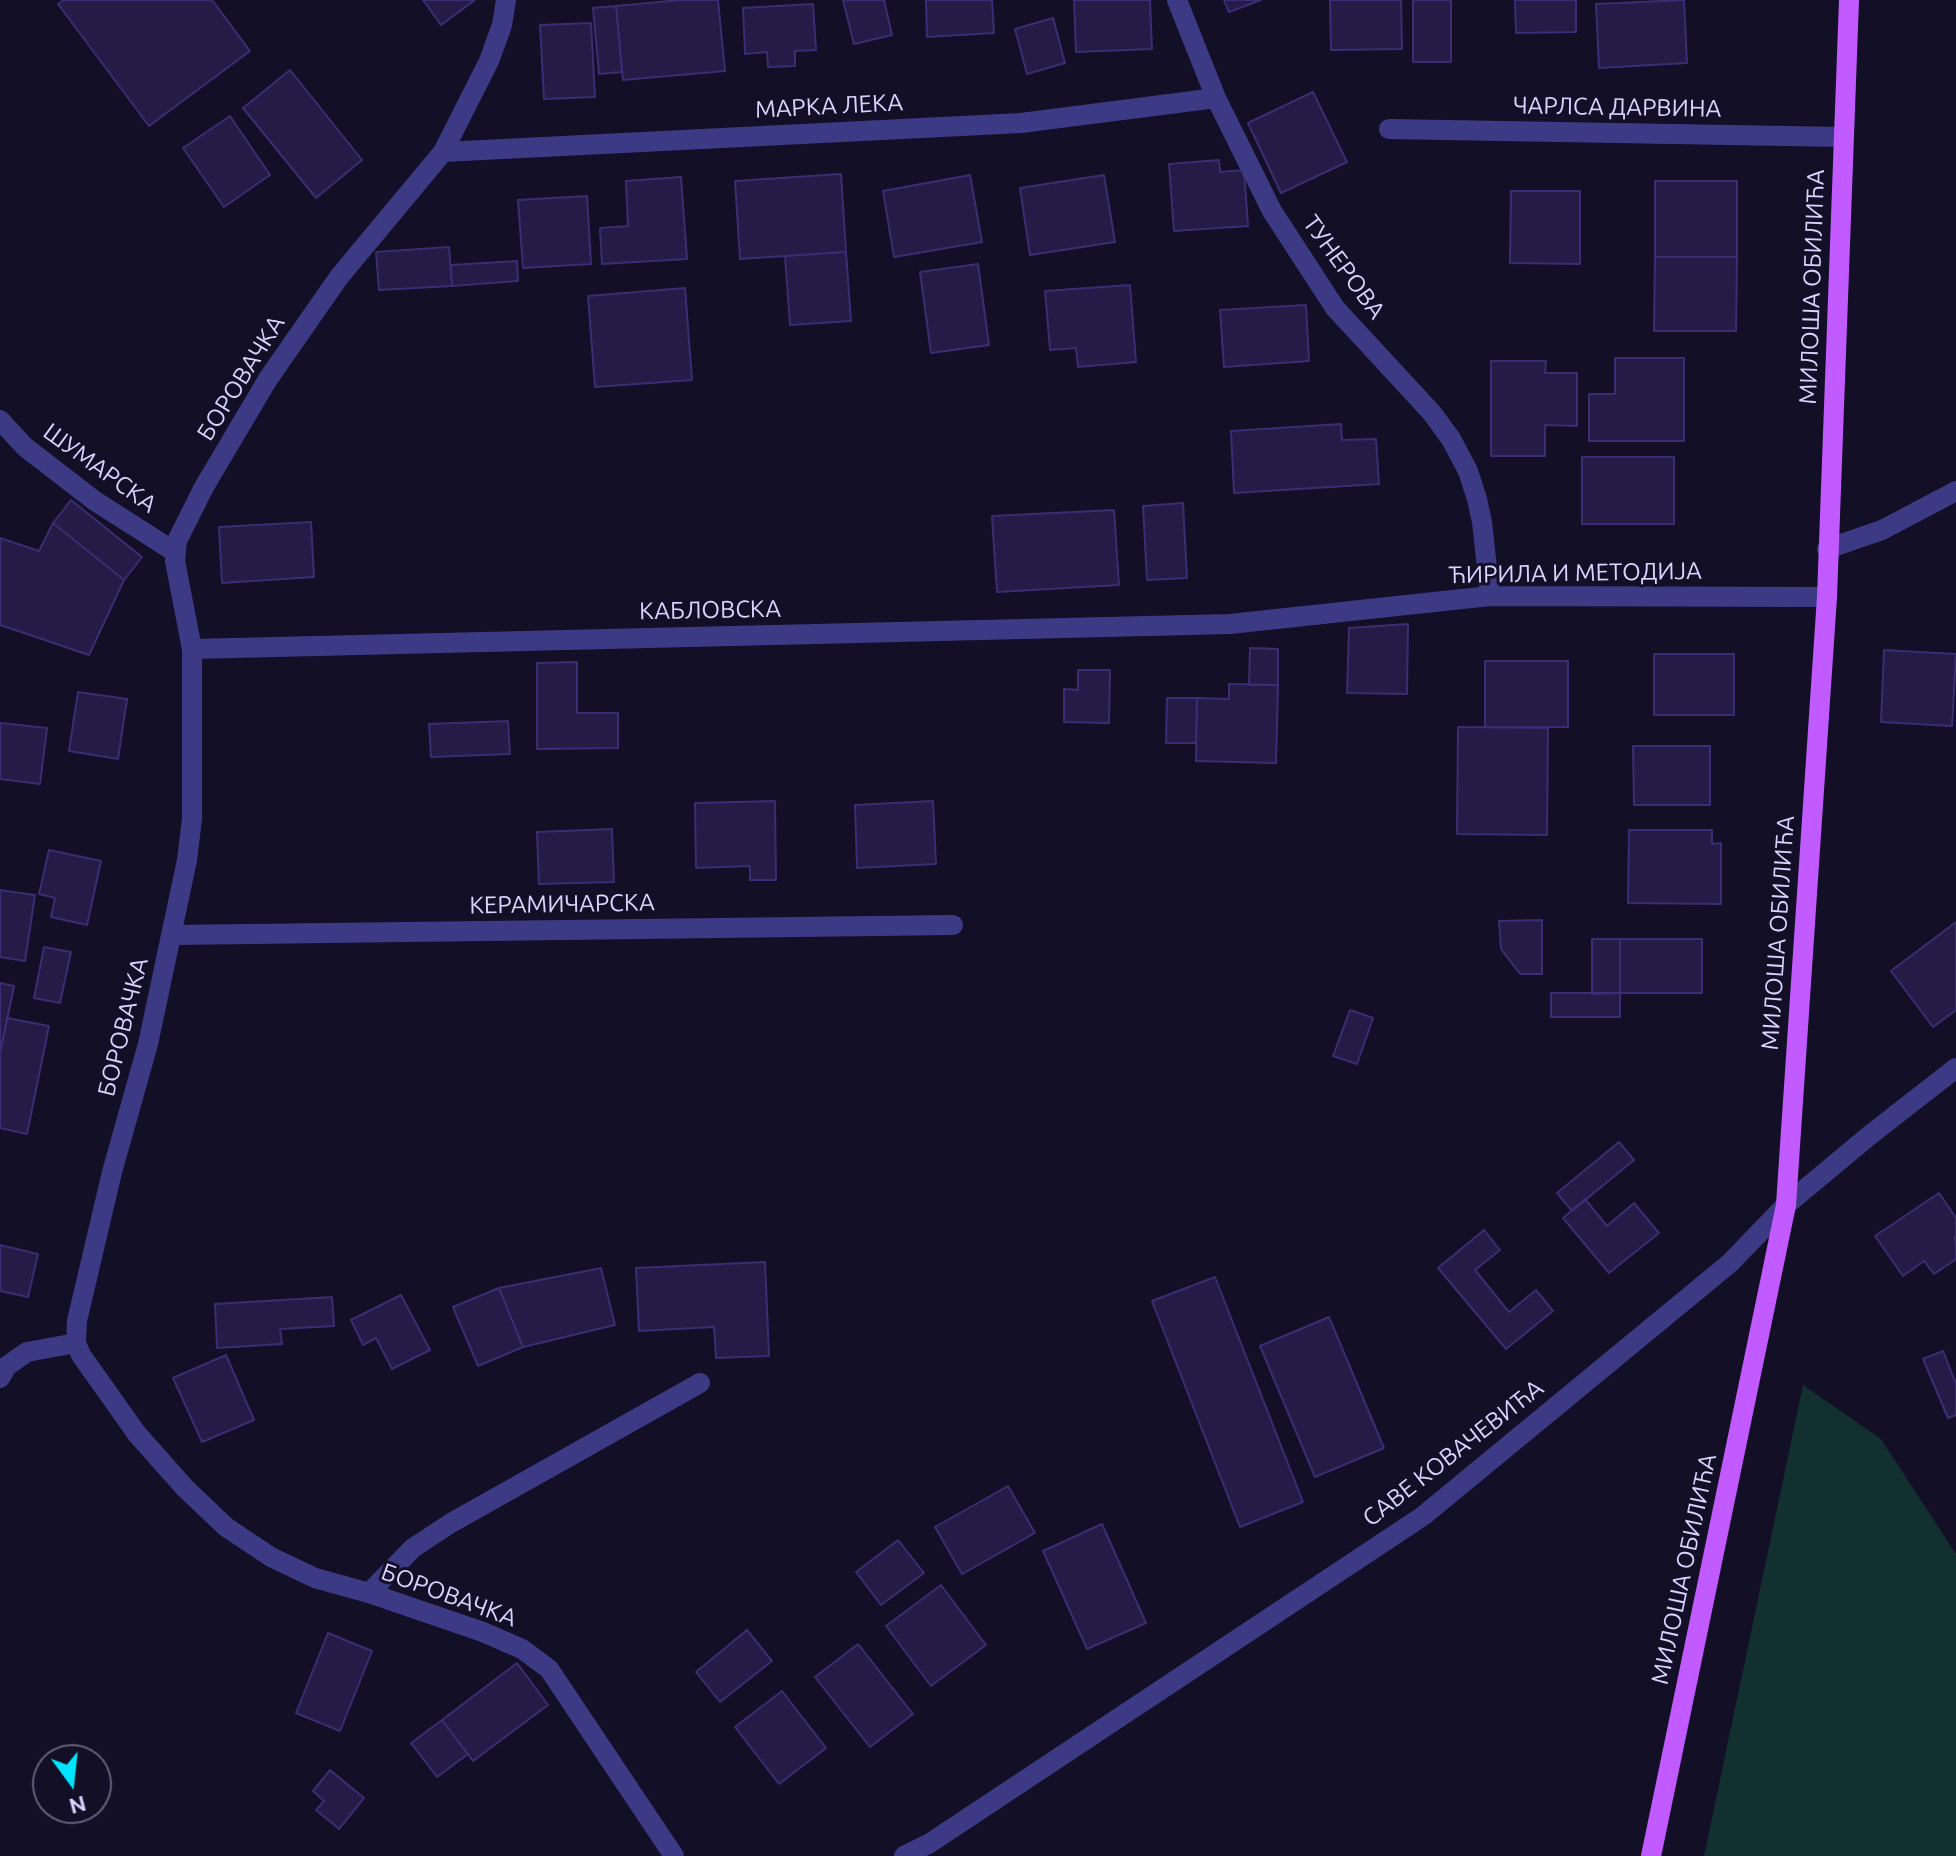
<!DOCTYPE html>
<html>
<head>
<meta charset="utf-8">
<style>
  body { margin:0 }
  #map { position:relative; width:1956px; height:1856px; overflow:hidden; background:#130f26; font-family:Ubuntu,sans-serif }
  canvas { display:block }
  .north { position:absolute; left:32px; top:1744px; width:80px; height:80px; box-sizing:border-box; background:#130f26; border:2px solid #625e7d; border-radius:50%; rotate:165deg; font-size:22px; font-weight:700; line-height:32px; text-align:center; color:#d9d4ff }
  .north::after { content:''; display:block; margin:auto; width:28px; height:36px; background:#00e5ff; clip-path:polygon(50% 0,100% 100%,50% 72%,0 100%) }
</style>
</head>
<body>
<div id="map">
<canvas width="1956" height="1856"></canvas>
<div class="north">N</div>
</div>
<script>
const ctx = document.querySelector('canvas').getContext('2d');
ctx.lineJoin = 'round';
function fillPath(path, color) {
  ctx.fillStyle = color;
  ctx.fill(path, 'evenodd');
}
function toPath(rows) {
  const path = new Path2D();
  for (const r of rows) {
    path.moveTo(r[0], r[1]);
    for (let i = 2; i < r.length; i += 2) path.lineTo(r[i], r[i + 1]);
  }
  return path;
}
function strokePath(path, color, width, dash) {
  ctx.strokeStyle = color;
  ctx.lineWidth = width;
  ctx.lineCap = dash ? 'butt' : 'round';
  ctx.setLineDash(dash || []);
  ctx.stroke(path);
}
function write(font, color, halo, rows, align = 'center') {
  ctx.font = font + ' Ubuntu,sans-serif';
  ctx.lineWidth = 6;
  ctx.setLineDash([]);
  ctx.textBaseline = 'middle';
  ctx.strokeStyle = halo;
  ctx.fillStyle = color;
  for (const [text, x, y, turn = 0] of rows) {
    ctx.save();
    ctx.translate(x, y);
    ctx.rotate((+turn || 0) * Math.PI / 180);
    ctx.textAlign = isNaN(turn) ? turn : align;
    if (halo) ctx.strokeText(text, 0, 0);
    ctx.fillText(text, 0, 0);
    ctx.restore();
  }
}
fillPath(toPath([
  [1803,1385,1881,1439,1956,1554,1956,1856,1704,1856]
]), '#12302f');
const building = toPath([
  [64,0,212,0,250,51,149,126,58,4,64,0],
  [423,0,475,0,441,25,423,0],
  [680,0,718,0,725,71,623,80,616,6,680,0],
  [843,0,884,0,892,35,854,44,843,0],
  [926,0,992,0,994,33,927,37,926,0],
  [1074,0,1150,0,1152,49,1076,52,1074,0],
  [1224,0,1261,0,1229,12,1224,0],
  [1330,0,1401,0,1402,49,1331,50,1330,0],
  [1413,0,1451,0,1451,62,1413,62,1413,0],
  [1515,0,1576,0,1576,32,1516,33,1515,0],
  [1684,0,1687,63,1599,68,1596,4,1684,0],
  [813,4,816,50,795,51,795,66,768,67,767,52,745,54,743,8,813,4],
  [616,6,622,72,599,74,593,8,616,6],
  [1053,18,1065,63,1027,74,1015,29,1053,18],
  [591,23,595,97,544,99,540,25,591,23],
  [290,70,362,160,316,198,243,108,290,70],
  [1313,92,1347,162,1281,193,1248,123,1313,92],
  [230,116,270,175,224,207,183,148,230,116],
  [1219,160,1220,172,1244,170,1248,226,1174,231,1169,164,1219,160],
  [841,174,846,252,740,259,735,181,841,174],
  [970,175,982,242,894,257,883,191,970,175],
  [1104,175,1115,242,1030,255,1020,188,1104,175],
  [681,177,687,259,602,264,600,228,628,226,626,181,681,177],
  [1655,181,1737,181,1737,257,1655,257,1655,181],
  [1511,191,1580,191,1580,264,1510,263,1511,191],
  [587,196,591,264,523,268,518,200,587,196],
  [449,247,452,286,379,290,376,252,449,247],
  [846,252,851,321,790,325,785,256,846,252],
  [1655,257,1737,257,1736,331,1654,331,1655,257],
  [517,261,518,281,452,286,451,265,517,261],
  [978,264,989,345,931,353,920,272,978,264],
  [1130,285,1136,362,1078,367,1076,348,1050,350,1045,291,1130,285],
  [685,288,692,380,595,387,588,296,685,288],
  [1306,305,1309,361,1224,367,1220,310,1306,305],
  [1615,358,1684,358,1684,441,1589,441,1589,394,1615,394,1615,358],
  [1491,361,1546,361,1545,373,1577,373,1577,426,1545,425,1545,456,1491,456,1491,361],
  [1341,424,1342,440,1376,439,1379,484,1234,493,1231,431,1341,424],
  [1582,457,1674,457,1674,524,1582,524,1582,457],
  [71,500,142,557,124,580,53,523,71,500],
  [1183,503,1187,578,1147,580,1143,506,1183,503],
  [1114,510,1119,585,997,592,992,516,1114,510],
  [311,522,314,577,222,583,219,527,311,522],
  [53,523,124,580,89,655,0,625,0,538,39,551,53,523],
  [1408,624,1407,694,1347,693,1349,628,1408,624],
  [1250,648,1278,649,1278,685,1249,685,1250,648],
  [1884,650,1956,654,1952,726,1881,722,1884,650],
  [1654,654,1734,654,1734,715,1654,715,1654,654],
  [1485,661,1568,661,1568,727,1485,727,1485,661],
  [577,662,577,713,618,713,618,748,537,749,537,663,577,662],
  [1078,670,1110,670,1109,723,1064,722,1064,689,1078,690,1078,670],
  [1229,684,1278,685,1276,763,1196,761,1197,698,1229,699,1229,684],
  [78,692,127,699,118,759,69,751,78,692],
  [1167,698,1197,698,1196,743,1166,743,1167,698],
  [508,721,510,754,431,757,429,724,508,721],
  [0,723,47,728,40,784,0,779,0,723],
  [1458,727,1548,728,1547,835,1457,834,1458,727],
  [1633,746,1710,746,1710,805,1634,805,1633,746],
  [775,801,776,880,750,880,750,866,696,868,695,803,775,801],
  [933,801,936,864,857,868,855,805,933,801],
  [612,829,614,882,539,884,537,832,612,829],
  [1629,830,1712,830,1712,844,1721,843,1721,904,1628,903,1629,830],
  [49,850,101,861,87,925,51,917,55,898,39,894,49,850],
  [0,890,35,895,25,961,0,957,0,890],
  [1542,920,1542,974,1520,974,1501,949,1499,921,1542,920],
  [1956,922,1956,1010,1933,1027,1891,971,1956,922],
  [1592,939,1620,939,1620,993,1592,994,1592,939],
  [1620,939,1702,939,1702,993,1620,993,1620,939],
  [44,947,71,952,60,1003,34,998,44,947],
  [0,983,14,986,0,1054,0,983],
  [1551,993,1620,993,1620,1017,1551,1017,1551,993],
  [1350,1010,1373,1018,1357,1064,1333,1056,1350,1010],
  [7,1018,49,1026,27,1134,0,1128,0,1054,7,1018],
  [1619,1142,1634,1160,1572,1211,1557,1193,1619,1142],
  [1939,1193,1956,1218,1956,1237,1954,1238,1956,1242,1956,1259,1934,1274,1924,1261,1903,1276,1875,1236,1939,1193],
  [1585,1199,1607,1226,1634,1203,1659,1233,1609,1273,1563,1218,1585,1199],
  [1484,1230,1500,1250,1475,1270,1509,1312,1536,1290,1553,1311,1506,1349,1438,1268,1484,1230],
  [0,1245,38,1254,28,1297,0,1291,0,1245],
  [765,1262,769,1356,716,1358,714,1327,639,1331,636,1268,765,1262],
  [601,1268,615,1325,523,1347,499,1288,601,1268],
  [1215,1277,1303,1502,1240,1527,1152,1301,1215,1277],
  [499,1288,523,1347,478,1366,453,1307,499,1288],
  [401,1295,430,1350,392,1369,376,1338,363,1345,351,1320,401,1295],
  [332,1297,334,1326,280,1329,282,1344,217,1348,215,1304,332,1297],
  [1329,1317,1384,1448,1315,1477,1260,1346,1329,1317],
  [1943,1351,1956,1384,1956,1415,1948,1418,1923,1359,1943,1351],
  [226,1355,254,1420,202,1442,173,1378,226,1355],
  [1008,1486,1035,1533,962,1574,935,1527,1008,1486],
  [1102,1524,1146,1623,1087,1649,1043,1551,1102,1524],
  [898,1540,924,1573,881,1605,856,1572,898,1540],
  [941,1585,986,1645,931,1686,886,1626,941,1585],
  [747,1630,772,1661,720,1702,696,1672,747,1630],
  [328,1633,372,1651,340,1731,296,1713,328,1633],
  [858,1644,913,1714,870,1747,815,1677,858,1644],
  [517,1663,548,1705,473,1761,442,1720,517,1663],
  [782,1691,826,1748,779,1784,735,1727,782,1691],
  [442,1720,468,1754,437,1777,411,1743,442,1720],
  [330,1770,364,1798,339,1829,316,1810,324,1801,313,1791,330,1770]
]);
fillPath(building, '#241b47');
strokePath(building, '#3b2d73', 2);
strokePath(toPath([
  [506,0,502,25,489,61,443,152,339,277,268,379,204,487,177,541,175,561,192,649,192,819,187,860,148,1044,112,1172,77,1321,76,1343,81,1355,137,1434,185,1488,226,1527,271,1557,315,1578,369,1593,483,1632,522,1649,549,1669,674,1856],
  [1177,0,1216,98,1272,211,1335,308,1432,413,1451,439,1468,471,1477,499,1482,522,1490,596],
  [1389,129,1843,137],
  [443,152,1021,123,1216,98],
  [0,420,25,447,95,501,175,552],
  [1827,549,1882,530,1956,491],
  [192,649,1230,624,1490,596,1827,597],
  [172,935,953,925],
  [0,1378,7,1366,27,1352,76,1343],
  [369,1593,413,1548,451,1523,700,1383],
  [904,1856,930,1843,1423,1516,1730,1263,1786,1205,1870,1135,1956,1068]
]), '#3d3a85', 20);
strokePath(toPath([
  [1651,1856,1786,1205,1827,597,1849,0]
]), '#c25bff', 20);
write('24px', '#d9d4ff', '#130f26', [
  ["МАРКА ЛЕКА",829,106,-3],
  ["ЧАРЛСА ДАРВИНА",1617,107,1],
  ["ТУНЕРОВА",1344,267,54],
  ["МИЛОША ОБИЛИЋА",1812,287,-88],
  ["БОРОВАЧКА",241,378,-58],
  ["ШУМАРСКА",100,468,36],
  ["ЋИРИЛА И МЕТОДИЈА",1575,573,-1],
  ["КАБЛОВСКА",710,610,-1],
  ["КЕРАМИЧАРСКА",562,904,-1],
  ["МИЛОША ОБИЛИЋА",1778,933,-86],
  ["БОРОВАЧКА",123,1027,-76],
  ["САВЕ КОВАЧЕВИЋА",1453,1453,-38],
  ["МИЛОША ОБИЛИЋА",1684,1569,-78],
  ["БОРОВАЧКА",449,1595,20]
]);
</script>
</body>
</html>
